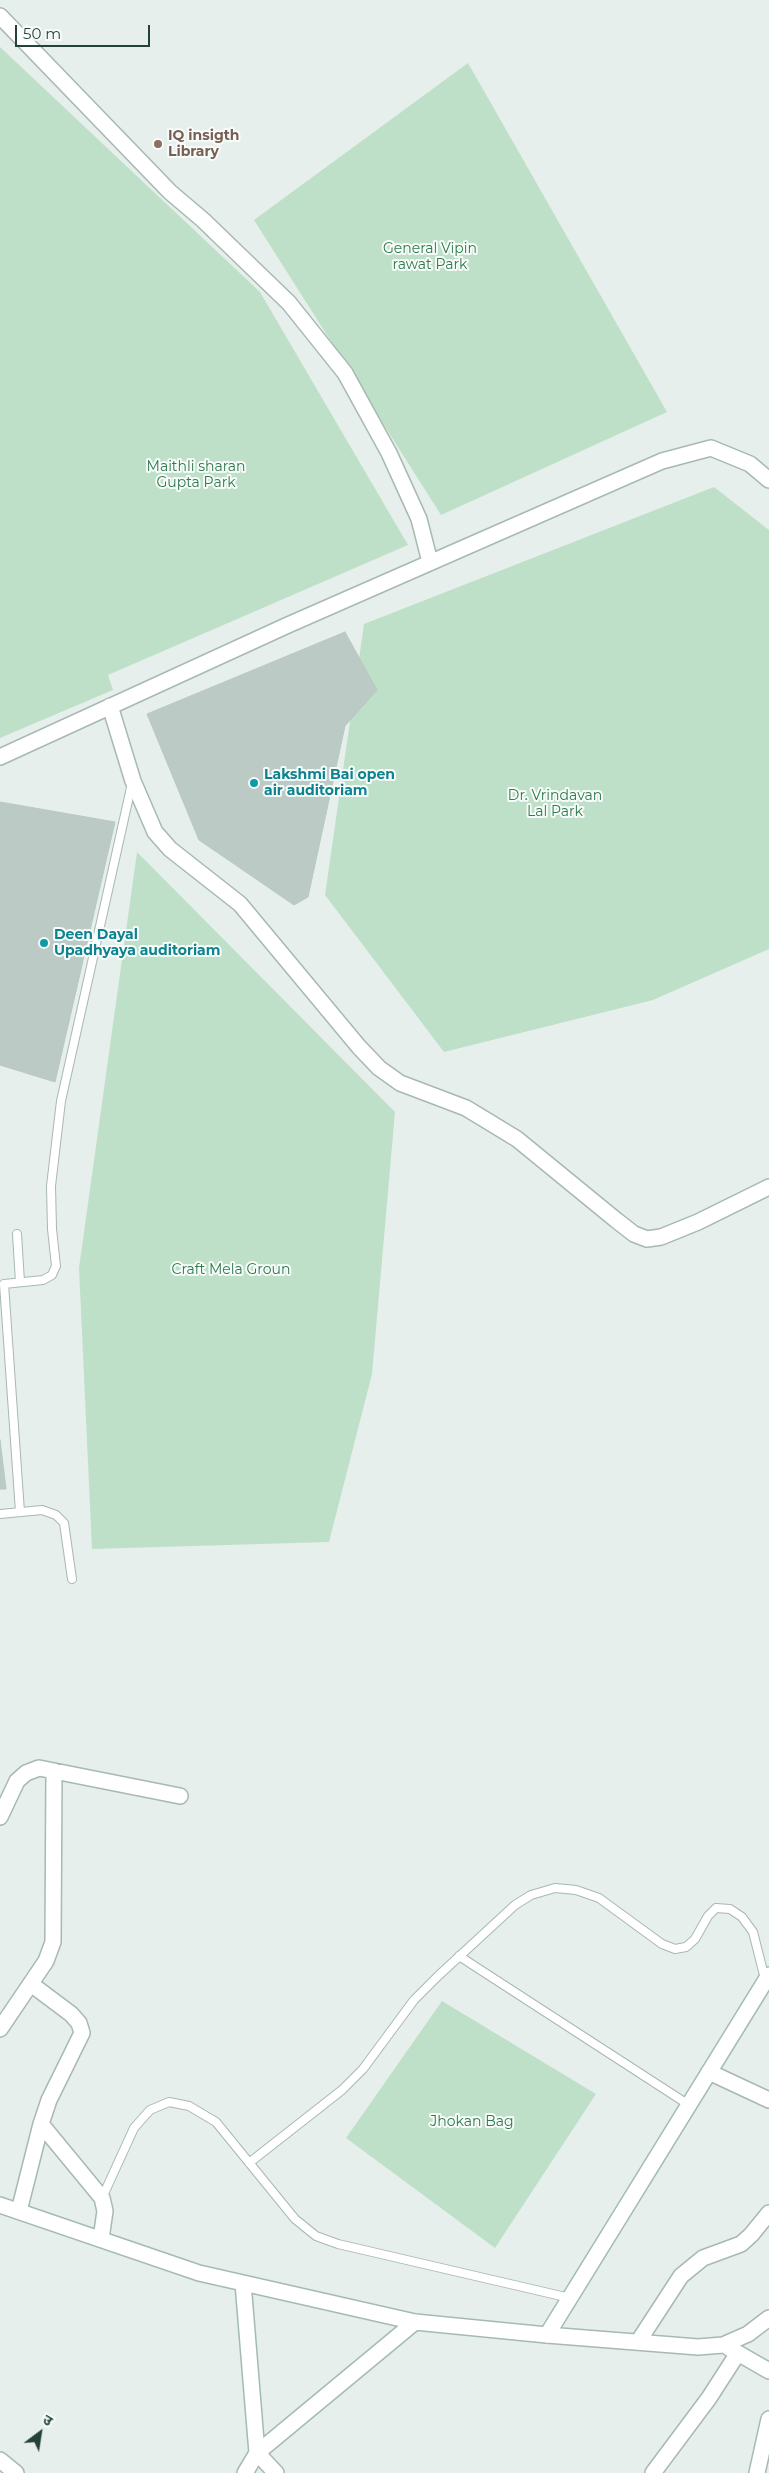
<!DOCTYPE html>
<html>
<head>
<meta charset="utf-8">
<style>
  body { margin:0 }
  #map { position:relative; width:769px; height:2473px; overflow:hidden; background:#e6efeb; font-family:Montserrat,"Noto Sans Devanagari",sans-serif }
  canvas { display:block }
  .north { position:absolute; left:15px; top:2408px; width:50px; height:50px; -webkit-text-stroke:4px #f7fbf9; paint-order:stroke; rotate:31deg; font-size:14px; font-weight:700; line-height:20px; text-align:center; color:#24423a }
  .north::after { content:''; display:block; margin:auto; width:18px; height:22px; background:#24423a; clip-path:polygon(50% 0,100% 100%,50% 72%,0 100%) }
  .scale { position:absolute; left:15px; top:25px; width:135px; height:22px; box-sizing:border-box; border:2px solid #24423a; border-top:0; padding-left:6px; font-size:15px; line-height:18px; white-space:nowrap; color:#24423a; -webkit-text-stroke:4px #f7fbf9; paint-order:stroke }
</style>
</head>
<body>
<div id="map">
<canvas width="769" height="2473"></canvas>
<div class="north">उ</div>
<div class="scale">50 m</div>
</div>
<script>
const ctx = document.querySelector('canvas').getContext('2d');
ctx.lineJoin = 'round';
function fillPath(path, color) {
  ctx.fillStyle = color;
  ctx.fill(path, 'evenodd');
}
function toPath(rows) {
  const path = new Path2D();
  for (const r of rows) {
    path.moveTo(r[0], r[1]);
    for (let i = 2; i < r.length; i += 2) path.lineTo(r[i], r[i + 1]);
  }
  return path;
}
function strokePath(path, color, width, dash) {
  ctx.strokeStyle = color;
  ctx.lineWidth = width;
  ctx.lineCap = dash ? 'butt' : 'round';
  ctx.setLineDash(dash || []);
  ctx.stroke(path);
}
function write(font, color, halo, rows, align = 'center') {
  ctx.font = font + ' Montserrat,sans-serif';
  ctx.lineWidth = 4;
  ctx.setLineDash([]);
  ctx.textBaseline = 'middle';
  ctx.strokeStyle = halo;
  ctx.fillStyle = color;
  for (const [text, x, y, turn = 0] of rows) {
    ctx.save();
    ctx.translate(x, y);
    ctx.rotate((+turn || 0) * Math.PI / 180);
    ctx.textAlign = isNaN(turn) ? turn : align;
    if (halo) ctx.strokeText(text, 0, 0);
    ctx.fillText(text, 0, 0);
    ctx.restore();
  }
}
fillPath(toPath([
  [0,47,260,292,408,545,108,675,113,690,0,738],
  [468,63,667,412,441,515,254,220],
  [714,487,769,530,769,949,653,1000,444,1052,325,895,364,624],
  [137,852,395,1112,372,1374,329,1542,92,1549,79,1268],
  [442,2001,596,2094,495,2248,346,2138]
]), '#bfe0c8');
const building = toPath([
  [345,632,377,690,345,726,308,897,294,905,199,840,147,714,345,632],
  [0,802,115,822,55,1082,0,1065,0,802],
  [0,1440,6,1489,0,1489,0,1440]
]);
fillPath(building, '#bbcac4');
strokePath(building, '#b8c9c2', 1);
const lane = toPath([
  [17,1234,20,1282],
  [20,1512,4,1284,43,1280,52,1275,56,1266,52,1229,51,1186,61,1101,132,783],
  [0,1514,42,1510,56,1515,64,1523,72,1579],
  [459,1956,689,2105],
  [249,2163,342,2090,363,2069,414,2000,438,1976,515,1905,531,1895,555,1888,576,1890,599,1898,662,1944,675,1949,686,1947,695,1939,708,1916,716,1908,730,1909,742,1917,753,1932,765,1979],
  [102,2198,134,2128,150,2110,169,2102,189,2106,216,2122,295,2219,316,2236,338,2244,570,2298]
]);
const street = toPath([
  [0,16,170,192,203,220,289,303,345,373,389,453,419,519,430,562],
  [110,706,133,781,155,832,170,849,240,904,359,1047,379,1068,400,1083,466,1108,517,1139,616,1220,634,1234,647,1239,661,1237,698,1222,769,1187],
  [0,757,288,625,662,461,711,448,750,464,769,480],
  [0,1817,17,1781,26,1773,39,1768,180,1796],
  [0,2029,46,1961,53,1942,54,1771],
  [709,2072,769,2100],
  [41,2124,102,2198,105,2211,101,2239],
  [19,2211,41,2124,49,2100,82,2033,79,2023,71,2014,31,1984],
  [547,2335,698,2347,723,2345,748,2334,769,2318],
  [638,2342,681,2276,703,2258,741,2244,751,2235,769,2213],
  [729,2348,769,2371],
  [257,2453,276,2473],
  [0,2460,16,2473],
  [653,2473,709,2398,738,2353],
  [757,2473,769,2419]
]);
const secondary = toPath([
  [0,2205,199,2273,415,2322,547,2335,769,1975],
  [243,2283,257,2453],
  [245,2473,257,2453,415,2322]
]);
strokePath(lane, '#a8b8b2', 10);
strokePath(street, '#a8b8b2', 18);
strokePath(secondary, '#a4bbb3', 18);
strokePath(lane, '#fff', 8);
strokePath(street, '#fff', 15);
strokePath(secondary, '#fff', 15);
for (const [x, y, r, color] of [
  [158,144,5,"#8d6e63"],
  [254,783,5,"#0f9aa8"],
  [44,943,5,"#0f9aa8"]
]) {
  const dot = new Path2D();
  dot.arc(x, y, r, 0, 2 * Math.PI);
  ctx.fillStyle = color;
  ctx.fill(dot);
  strokePath(dot, '#f7fbf9', 2);
}
write('bold 14px', '#785e54', '#f7fbf9', [
  ["IQ insigth",168,136],
  ["Library",168,152]
], 'left');
write('14px', '#2d7a4b', '#f7fbf9', [
  ["General Vipin",430,249],
  ["rawat Park",430,265],
  ["Maithli sharan",196,467],
  ["Gupta Park",196,483],
  ["Dr. Vrindavan",555,796],
  ["Lal Park",555,812],
  ["Craft Mela Groun",231,1270],
  ["Jhokan Bag",472,2122]
]);
write('bold 14px', '#0d838f', '#f7fbf9', [
  ["Lakshmi Bai open",264,775],
  ["air auditoriam",264,791],
  ["Deen Dayal",54,935],
  ["Upadhyaya auditoriam",54,951]
], 'left');
</script>
</body>
</html>
